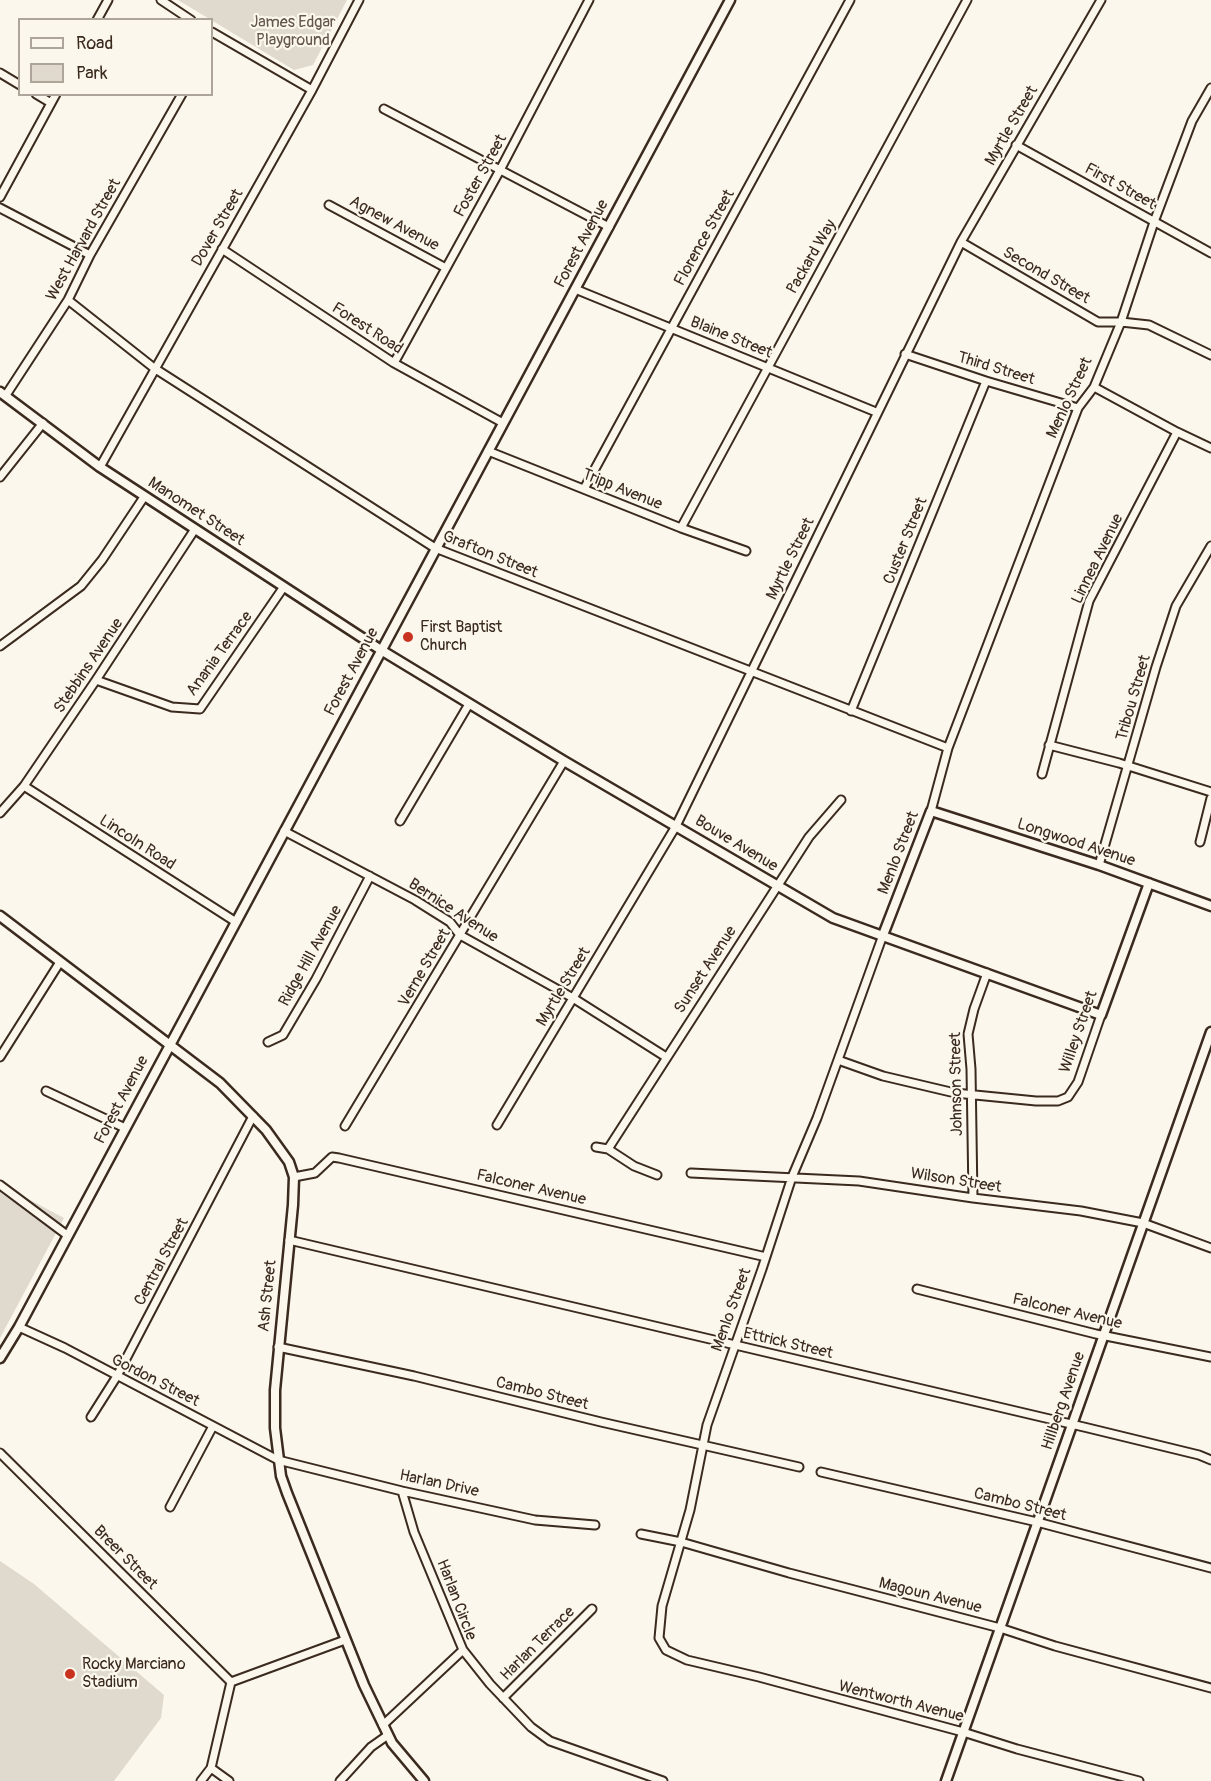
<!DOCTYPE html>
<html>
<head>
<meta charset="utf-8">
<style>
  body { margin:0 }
  #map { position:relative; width:1211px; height:1781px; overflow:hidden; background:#fbf7ec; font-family:Pangolin,sans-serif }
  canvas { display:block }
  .legend { position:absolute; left:18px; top:18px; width:195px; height:78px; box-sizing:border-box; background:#fbf7ec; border:2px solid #aea59a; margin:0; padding:8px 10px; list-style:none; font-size:18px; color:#3b2a1e }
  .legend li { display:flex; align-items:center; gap:12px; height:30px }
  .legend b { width:30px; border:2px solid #aea59a }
</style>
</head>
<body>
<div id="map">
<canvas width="1211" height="1781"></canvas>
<ul class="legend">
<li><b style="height:8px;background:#fbf7ec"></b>Road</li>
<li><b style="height:16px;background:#dfd9ce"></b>Park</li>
</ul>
</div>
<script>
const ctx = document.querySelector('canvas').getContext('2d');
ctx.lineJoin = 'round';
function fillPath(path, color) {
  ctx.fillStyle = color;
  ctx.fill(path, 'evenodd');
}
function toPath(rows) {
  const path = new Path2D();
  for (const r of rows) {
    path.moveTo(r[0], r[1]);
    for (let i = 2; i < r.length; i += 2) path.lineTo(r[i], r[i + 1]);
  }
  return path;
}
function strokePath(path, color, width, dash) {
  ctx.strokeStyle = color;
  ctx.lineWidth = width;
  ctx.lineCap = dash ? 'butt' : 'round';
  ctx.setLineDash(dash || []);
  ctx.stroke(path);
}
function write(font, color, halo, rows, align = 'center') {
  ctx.font = font + ' Pangolin,sans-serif';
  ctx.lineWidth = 4.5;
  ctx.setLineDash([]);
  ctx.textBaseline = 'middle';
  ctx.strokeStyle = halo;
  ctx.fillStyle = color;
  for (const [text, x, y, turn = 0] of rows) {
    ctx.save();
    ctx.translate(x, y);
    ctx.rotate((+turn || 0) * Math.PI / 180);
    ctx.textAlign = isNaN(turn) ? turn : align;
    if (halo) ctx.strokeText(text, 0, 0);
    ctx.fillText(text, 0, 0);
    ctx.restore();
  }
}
fillPath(toPath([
  [178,0,347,0,313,65,294,70],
  [0,1184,64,1218,0,1338],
  [0,1561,34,1584,164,1695,161,1718,114,1781,0,1781]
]), '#dfd9ce');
const minor = toPath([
  [161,0,191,20],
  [97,20,108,0],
  [212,32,312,90],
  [0,73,20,85],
  [36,94,51,103],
  [384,109,609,227],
  [1016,145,1211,253],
  [0,197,56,94],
  [329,205,446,268],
  [0,208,90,255],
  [961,242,1098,322,1121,322,1149,325,1211,355],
  [222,249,394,363,503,423],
  [575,289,876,412],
  [68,300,154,368,435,548,948,748],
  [905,354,986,381,1078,408],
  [394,363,500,170,589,0],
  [1094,387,1177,432,1211,448],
  [6,395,68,300,90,255,182,94],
  [488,451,681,528,746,551],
  [100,467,312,90,359,0],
  [0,477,43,423],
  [584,489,850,0],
  [681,528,967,0],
  [0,646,81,586,102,560,144,497],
  [96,680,172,707,200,709,283,588],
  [851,711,986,381],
  [1049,745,1119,763,1211,792],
  [1042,774,1089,601,1177,432],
  [24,786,236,922],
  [931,811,948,748,1078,408,1094,387,1121,322,1154,222,1192,121,1211,88],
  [0,813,24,786,96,680,195,529],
  [400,821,469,704],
  [284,831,415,900,450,922,460,935,573,998,666,1057],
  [1200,842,1211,798],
  [1099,865,1156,667,1176,606,1211,546],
  [883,935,817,1118,792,1177,762,1269,707,1425,690,1510,662,1606,659,1638,666,1650,687,1660,759,1677,963,1732,1017,1749,1139,1781],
  [268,1042,283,1035,316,979,370,876],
  [0,1057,60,962],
  [838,1060,883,1076,955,1093,1036,1101,1058,1101,1068,1097,1078,1082,1101,1015],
  [46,1091,125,1128],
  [497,1125,676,826,961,242,1101,0],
  [345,1126,564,761],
  [596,1147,608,1149,809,837,841,800],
  [608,1149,634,1166,657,1175],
  [691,1173,859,1181,973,1198,1081,1211,1143,1223,1211,1248],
  [294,1177,315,1173,332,1157,339,1158,766,1257],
  [0,1185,67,1235],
  [973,1198,971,1069,968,1034,974,1009,987,973],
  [289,1240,1088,1428,1199,1455,1211,1460],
  [917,1289,1096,1334,1211,1357],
  [19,1327,65,1348,278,1460,402,1491,535,1520,595,1525],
  [278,1347,414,1376,601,1422,799,1467],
  [91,1417,117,1376,253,1116],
  [0,1453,231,1682],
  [821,1472,1037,1522,1211,1568],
  [170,1507,213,1426],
  [641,1534,681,1542,789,1573,1000,1628,1055,1646,1211,1688],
  [463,1650,490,1684,531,1727,550,1741,663,1781],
  [231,1682,345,1640],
  [503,1698,592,1609],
  [383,1725,463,1650,414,1532,402,1491],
  [211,1768,231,1682],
  [201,1781,211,1768,229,1781],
  [340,1781,371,1747,388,1735]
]);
const tertiary = toPath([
  [0,392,100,467,381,650,564,761,833,918,1101,1015,1149,883],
  [0,916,220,1083,266,1130,289,1162,294,1177,293,1205,275,1390,275,1428,281,1476,287,1493,364,1685,392,1743,424,1781],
  [883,935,931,811,1099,865,1211,906],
  [0,1358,19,1327,730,0],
  [946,1781,1211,1032]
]);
strokePath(minor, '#3b2a1e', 11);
strokePath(tertiary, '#3b2a1e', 13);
strokePath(minor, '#fbf7ec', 7);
strokePath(tertiary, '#fbf7ec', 8);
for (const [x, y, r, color] of [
  [408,637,6,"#c8321e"],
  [70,1674,6,"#c8321e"]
]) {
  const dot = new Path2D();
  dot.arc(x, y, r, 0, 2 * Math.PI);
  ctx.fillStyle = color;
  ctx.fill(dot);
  strokePath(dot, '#fbf7ec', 2);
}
write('16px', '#64564a', '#fbf7ec', [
  ["James Edgar",293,23],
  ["Playground",293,41]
]);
write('16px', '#3b2a1e', '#fbf7ec', [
  ["Myrtle Street",1012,126,-60],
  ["Foster Street",481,176,-61],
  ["First Street",1120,187,29],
  ["Agnew Avenue",394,224,28],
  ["Dover Street",218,228,-60],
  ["Florence Street",705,238,-61],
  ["West Harvard Street",84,240,-61],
  ["Forest Avenue",582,244,-62],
  ["Packard Way",812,257,-60],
  ["Second Street",1046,276,30],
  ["Forest Road",367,329,33],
  ["Blaine Street",731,338,22],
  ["Third Street",996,369,17],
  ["Menlo Street",1070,398,-65],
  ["Tripp Avenue",622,490,22],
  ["Manomet Street",196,512,33],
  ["Custer Street",906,541,-68],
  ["Grafton Street",490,555,22],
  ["Myrtle Street",791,559,-64],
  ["Linnea Avenue",1098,559,-64],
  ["Anania Terrace",220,654,-54],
  ["Stebbins Avenue",89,666,-56],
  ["Forest Avenue",352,672,-62],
  ["Tribou Street",1134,698,-74],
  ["Lincoln Road",137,843,33],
  ["Longwood Avenue",1076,843,18],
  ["Bouve Avenue",736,844,31],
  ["Menlo Street",899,853,-69],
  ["Bernice Avenue",453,911,33],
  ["Ridge Hill Avenue",311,956,-61],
  ["Verne Street",425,968,-60],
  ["Sunset Avenue",706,970,-57],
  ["Myrtle Street",564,987,-59],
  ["Willey Street",1079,1032,-71],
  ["Johnson Street",957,1084,-91],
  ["Forest Avenue",122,1100,-62],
  ["Wilson Street",956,1181,9],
  ["Falconer Avenue",531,1188,13],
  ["Central Street",162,1262,-62],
  ["Ash Street",268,1296,-84],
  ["Menlo Street",732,1310,-70],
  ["Falconer Avenue",1067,1312,13],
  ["Ettrick Street",788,1344,13],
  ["Gordon Street",155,1381,27],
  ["Cambo Street",542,1394,14],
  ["Hillberg Avenue",1064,1401,-71],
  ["Harlan Drive",439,1484,12],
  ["Cambo Street",1020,1505,14],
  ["Breer Street",125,1558,45],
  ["Magoun Avenue",930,1596,14],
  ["Harlan Circle",456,1600,69],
  ["Harlan Terrace",538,1644,-45],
  ["Wentworth Avenue",901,1702,14]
]);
write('16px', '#3b2a1e', '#fbf7ec', [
  ["First Baptist",420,628],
  ["Church",420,646],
  ["Rocky Marciano",82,1665],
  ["Stadium",82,1683]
], 'left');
</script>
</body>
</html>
